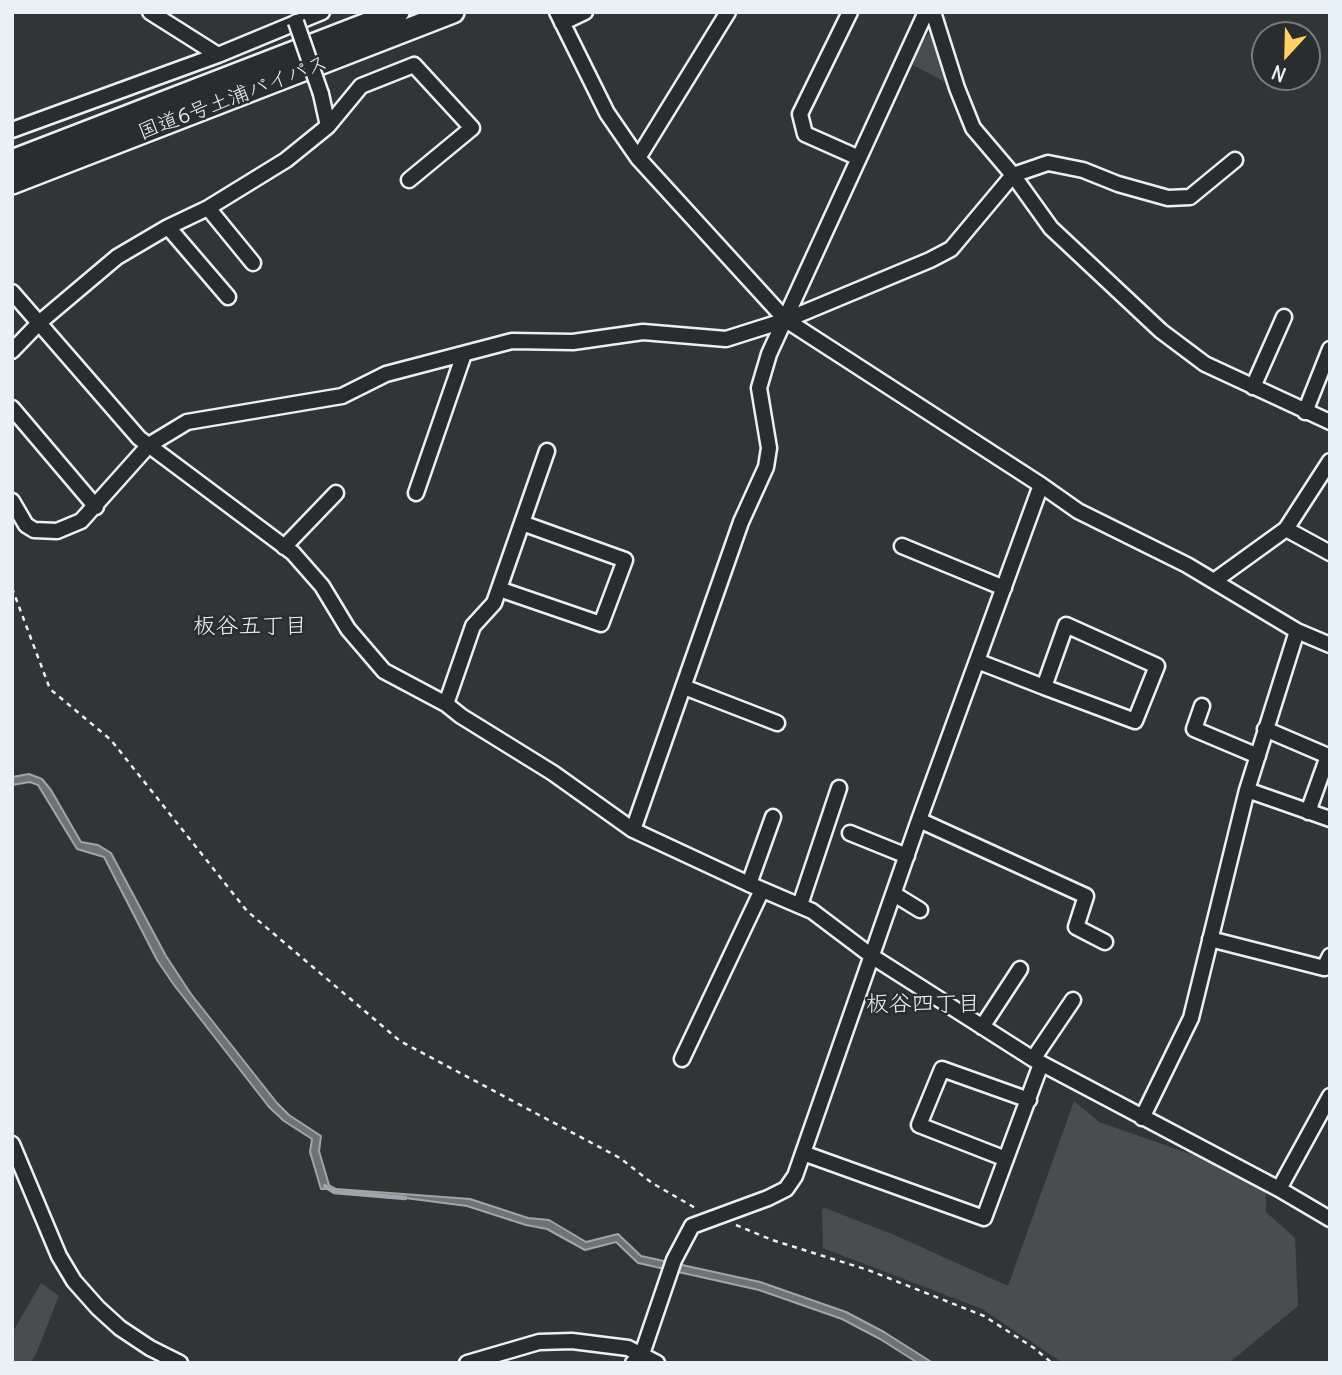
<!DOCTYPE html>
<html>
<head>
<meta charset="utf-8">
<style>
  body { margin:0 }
  #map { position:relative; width:1342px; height:1375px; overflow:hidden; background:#323536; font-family:Delius,sans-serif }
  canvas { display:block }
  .frame { position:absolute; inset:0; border:14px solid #e8f1f8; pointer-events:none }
  .north { position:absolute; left:1251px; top:21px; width:70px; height:70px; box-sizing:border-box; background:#2a2d2e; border:2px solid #767b7f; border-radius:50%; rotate:202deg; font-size:19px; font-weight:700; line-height:28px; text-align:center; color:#e8f1f8 }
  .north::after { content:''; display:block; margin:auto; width:24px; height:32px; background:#ffd166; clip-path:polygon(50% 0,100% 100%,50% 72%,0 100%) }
</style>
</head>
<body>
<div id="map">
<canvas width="1342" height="1375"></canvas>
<div class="frame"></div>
<div class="north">N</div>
</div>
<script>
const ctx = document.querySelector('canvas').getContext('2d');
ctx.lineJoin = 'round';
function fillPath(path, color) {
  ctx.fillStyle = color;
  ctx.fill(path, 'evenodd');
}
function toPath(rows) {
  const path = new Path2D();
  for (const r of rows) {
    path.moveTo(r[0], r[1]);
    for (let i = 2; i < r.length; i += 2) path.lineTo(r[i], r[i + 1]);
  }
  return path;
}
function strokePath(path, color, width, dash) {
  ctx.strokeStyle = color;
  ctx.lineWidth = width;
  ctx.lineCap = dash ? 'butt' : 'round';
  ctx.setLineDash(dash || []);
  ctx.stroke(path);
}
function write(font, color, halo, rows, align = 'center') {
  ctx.font = font + ' Delius,"Klee One",sans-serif';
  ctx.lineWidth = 5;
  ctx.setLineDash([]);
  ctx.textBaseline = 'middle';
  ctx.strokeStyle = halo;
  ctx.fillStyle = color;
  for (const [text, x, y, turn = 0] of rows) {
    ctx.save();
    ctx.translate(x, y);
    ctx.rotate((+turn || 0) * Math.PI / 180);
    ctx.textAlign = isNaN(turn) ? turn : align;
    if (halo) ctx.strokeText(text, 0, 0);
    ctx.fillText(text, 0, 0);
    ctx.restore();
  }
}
fillPath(toPath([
  [937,23,951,85,907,62],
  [1074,1101,1099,1122,1199,1157,1246,1178,1266,1193,1266,1212,1295,1238,1298,1306,1231,1361,1231,1363,1063,1363,982,1309,823,1248,822,1209,825,1208,892,1234,1008,1286],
  [41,1283,59,1296,36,1354,30,1363,12,1363,12,1333]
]), '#494d4f');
const water = toPath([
  [29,774,42,779,51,790,81,842,98,845,111,853,166,956,191,994,277,1103,289,1115,321,1136,319,1151,329,1185,336,1189,470,1199,528,1218,549,1220,586,1242,618,1234,641,1256,760,1282,846,1312,884,1332,933,1363,918,1363,880,1339,842,1319,759,1290,638,1263,616,1242,585,1250,547,1229,526,1225,467,1206,336,1189,321,1189,310,1152,312,1139,284,1121,269,1107,174,985,157,960,104,857,77,849,38,785,30,782,12,785,12,777,29,774]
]);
fillPath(water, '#6e7376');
strokePath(water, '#9fa5aa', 2);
strokePath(toPath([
  [325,1186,334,1192,405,1198]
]), '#9fa5aa', 4.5);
const minor = toPath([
  [150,12,218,55],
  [557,12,607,113,638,158,786,320,1041,485,1078,511,1187,565,1297,631,1330,645],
  [850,12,800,114,805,134,859,158],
  [933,12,957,88,973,128,1013,175,1051,228,1161,331,1205,364,1330,422],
  [562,23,585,12],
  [328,126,361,86,414,65,472,128,409,180],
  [12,130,218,55,322,12],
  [638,158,728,12],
  [208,208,253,263],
  [168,227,228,297],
  [12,292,139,438,293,553,322,586,348,629,384,671,446,704,461,716,553,773,633,830,749,884,812,911,873,957,1033,1059,1279,1189,1330,1219],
  [12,351,40,322,117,257,168,227,208,208,286,160,328,126,321,94],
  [1253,387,1284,317],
  [12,408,96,507],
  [1305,412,1330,349],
  [416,493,464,354],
  [12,501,26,525,34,530,57,531,81,521,149,445,187,422,342,396,386,374,512,341,573,342,643,332,726,339,786,320,930,260,951,249,1013,175,1048,163,1083,170,1118,184,1168,198,1190,197,1235,160],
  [1286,529,1330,553],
  [902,546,1004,588],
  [284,547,336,493],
  [1214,581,1286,529,1330,461],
  [499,589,601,624,625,560,522,523],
  [977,661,1044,687,1066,625,1157,666,1135,721,1044,687],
  [684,687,777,723],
  [446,704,473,626,494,603,547,451],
  [1202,706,1194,729,1258,756],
  [1265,729,1328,756,1308,812],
  [1247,790,1330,819],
  [919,820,1086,896,1076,927,1105,942],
  [633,830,741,522,766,467,769,448,759,388,769,354,926,12],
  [850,833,907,856],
  [749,884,773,817],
  [894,894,920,910],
  [800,905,839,788],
  [1210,939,1324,968,1330,956],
  [982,1027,1020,969],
  [682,1059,762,890],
  [1033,1059,1073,1000],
  [1142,1118,1191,1018,1247,790,1297,631],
  [12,1144,59,1256,74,1281,98,1308,120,1328,150,1348,180,1363],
  [803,1153,984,1218,1041,1064],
  [1006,1159,919,1125,942,1069,1029,1100],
  [1279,1189,1330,1096],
  [467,1363,539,1342,572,1341,628,1348,657,1363],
  [633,1363,642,1354,674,1260,692,1226,768,1198,786,1189,795,1176,919,820,1041,485]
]);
const highway = toPath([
  [12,161,398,12],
  [12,183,453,12]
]);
strokePath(minor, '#e8f1f8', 19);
strokePath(highway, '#e8f1f8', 26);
strokePath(toPath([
  [12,588,50,689,111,740,247,911,400,1041,620,1158,652,1183,697,1209],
  [736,1225,772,1240,868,1270,984,1316,1034,1348,1052,1363]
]), '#e8f1f8', 2.5, [5, 5]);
strokePath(minor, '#2a2d2e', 14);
strokePath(highway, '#2a2d2e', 21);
const minorBridge = toPath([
  [296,22,321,94]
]);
strokePath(minorBridge, '#e8f1f8', 19, []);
strokePath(minorBridge, '#2a2d2e', 14);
write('21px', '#e8f1f8', '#2a2d2e', [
  ["国道6号土浦バイパス",233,98,-21]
]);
write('23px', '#e8f1f8', '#2a2d2e', [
  ["板谷五丁目",250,626],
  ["板谷四丁目",923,1004]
]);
</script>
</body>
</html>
